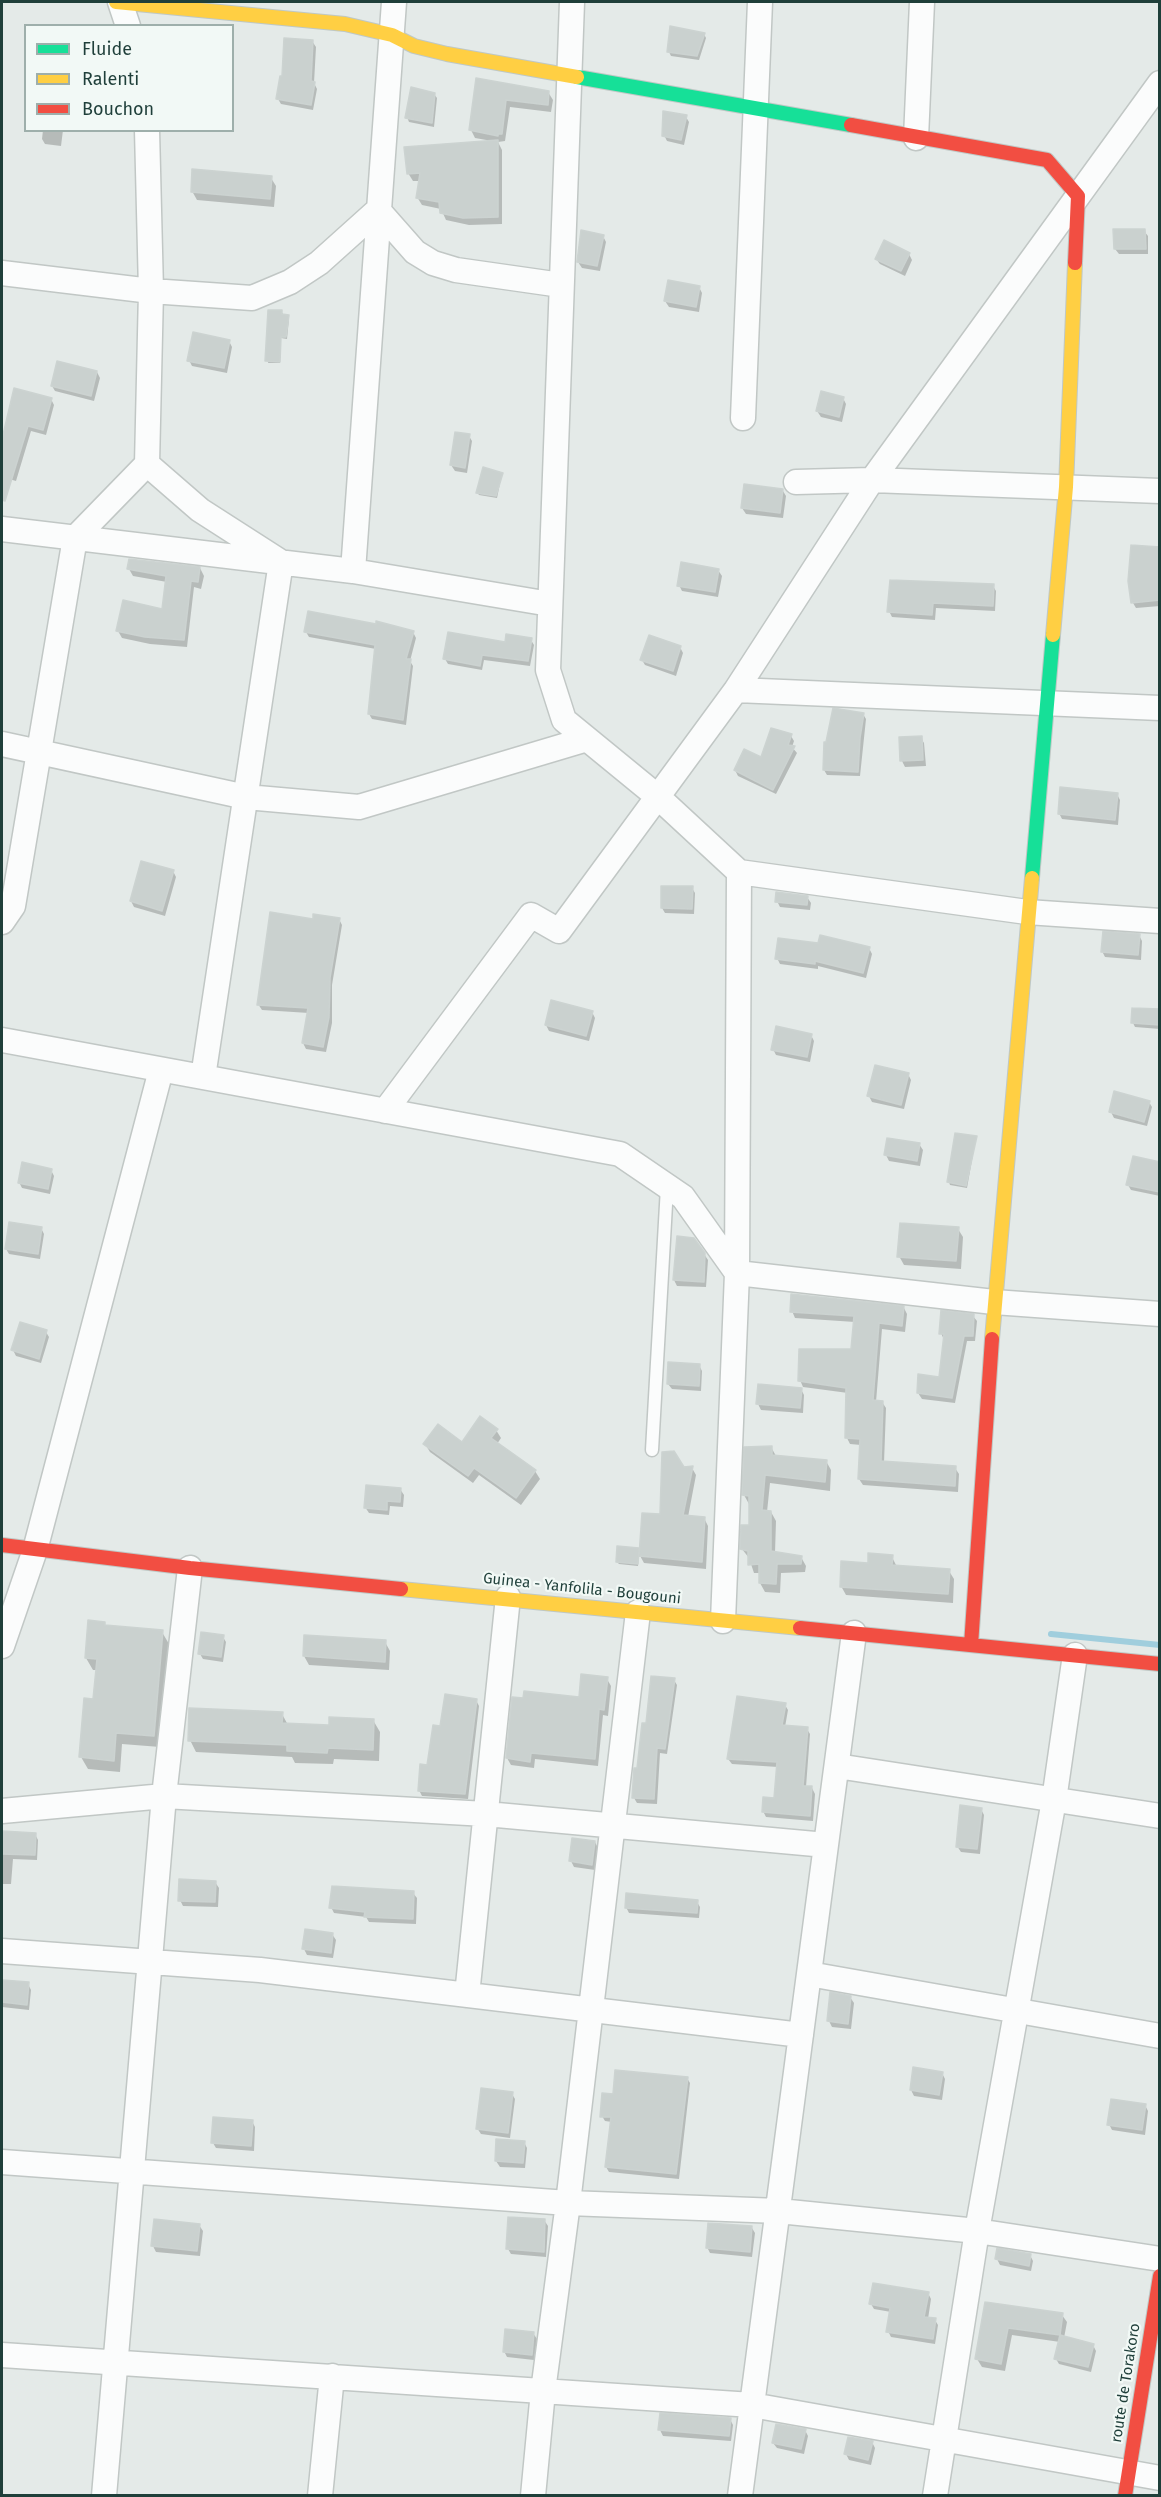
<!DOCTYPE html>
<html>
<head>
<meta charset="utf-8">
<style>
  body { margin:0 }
  #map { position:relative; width:1161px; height:2497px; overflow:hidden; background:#e4eae8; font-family:"Fira Sans",sans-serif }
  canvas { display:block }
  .frame { position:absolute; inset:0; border:3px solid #1f3f3a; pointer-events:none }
  .legend { position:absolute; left:24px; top:24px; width:210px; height:108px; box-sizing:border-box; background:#f2f9f6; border:2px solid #9eafab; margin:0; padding:8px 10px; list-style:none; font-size:18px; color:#1f3f3a }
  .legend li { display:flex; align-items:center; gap:12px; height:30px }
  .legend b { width:30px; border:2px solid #9eafab }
</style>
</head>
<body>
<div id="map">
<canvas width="1161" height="2497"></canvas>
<div class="frame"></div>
<ul class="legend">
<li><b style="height:8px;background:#16e098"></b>Fluide</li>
<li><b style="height:8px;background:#ffcf43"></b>Ralenti</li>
<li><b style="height:8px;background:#f24e42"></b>Bouchon</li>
</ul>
</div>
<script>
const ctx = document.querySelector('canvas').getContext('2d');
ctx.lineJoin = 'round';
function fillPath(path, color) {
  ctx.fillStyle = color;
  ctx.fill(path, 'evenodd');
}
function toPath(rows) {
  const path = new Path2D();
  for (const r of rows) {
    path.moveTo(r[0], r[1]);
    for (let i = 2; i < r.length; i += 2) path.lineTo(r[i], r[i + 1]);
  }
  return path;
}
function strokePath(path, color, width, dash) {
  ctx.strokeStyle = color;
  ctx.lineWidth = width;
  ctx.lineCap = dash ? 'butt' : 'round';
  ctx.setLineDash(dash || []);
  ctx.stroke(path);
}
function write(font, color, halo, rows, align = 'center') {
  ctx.font = font + ' "Fira Sans",sans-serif';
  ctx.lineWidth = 4.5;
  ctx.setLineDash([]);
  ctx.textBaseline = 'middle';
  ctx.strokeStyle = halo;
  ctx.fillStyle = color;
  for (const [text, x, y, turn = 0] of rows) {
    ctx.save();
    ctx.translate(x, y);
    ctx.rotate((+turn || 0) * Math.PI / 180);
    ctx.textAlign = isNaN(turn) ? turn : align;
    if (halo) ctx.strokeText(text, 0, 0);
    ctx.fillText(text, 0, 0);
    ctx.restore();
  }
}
fillPath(toPath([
  [704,34,706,38,699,60,671,56,669,52],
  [312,41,316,47,314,83,317,89,313,110,281,104,278,99,284,78],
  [477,80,548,92,553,100,551,112,510,107,505,141,498,142,502,150,502,224,469,225,446,220,441,209,422,205,417,197,420,181,413,181,408,173,492,141,475,138,471,130],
  [434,94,437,98,434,127,409,122,407,117],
  [686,117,689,122,684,145,667,141,664,135],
  [43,130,63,130,61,146,45,144,42,139],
  [271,178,276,186,274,207,197,200,192,191],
  [1144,231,1148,236,1148,254,1119,254,1115,249],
  [603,236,606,242,600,271,582,268,578,262],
  [909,254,912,260,905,276,880,264,876,259],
  [699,287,702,293,699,312,669,307,665,301],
  [281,312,289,319,287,339,281,338,280,363,268,363],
  [229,341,232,347,227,373,192,366,189,360],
  [97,372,100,378,94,401,55,391,52,386],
  [15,390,51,399,54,405,46,435,31,431,16,481,2,477,2,444],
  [843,398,846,404,842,422,821,417,817,411],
  [469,436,472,441,467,473,455,471,451,465],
  [502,474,497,498,479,495,477,492],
  [783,491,786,496,783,518,746,514,742,508],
  [1160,550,1160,606,1136,608,1133,603],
  [200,568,204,576,201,589,194,587,187,647,150,644,122,638,118,631,164,611,167,582,133,576,129,569],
  [718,570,722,576,718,597,682,591,679,585],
  [993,586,996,591,995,611,936,608,935,620,892,617,889,611],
  [306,632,413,632,416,638,410,661,413,666,406,725,372,719,369,714,376,649,309,637],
  [531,640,534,645,530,666,484,660,482,670,448,664,445,659],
  [680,647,683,653,676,676,645,665,642,660],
  [863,714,866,719,860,776,827,775,824,770],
  [791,736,794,741,792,747,797,753,776,794,738,776,735,770,762,760],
  [921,738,924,743,926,766,905,767,902,761,901,739],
  [1117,794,1120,800,1118,825,1062,819,1059,813],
  [173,871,176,877,165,916,134,907,131,901],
  [692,888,695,893,694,914,665,913,662,908],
  [807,897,811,903,810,910,780,907,777,901],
  [339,919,342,925,332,985,332,1023,326,1052,306,1049,303,1043,309,1013,262,1010,258,1004,314,921],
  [1139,935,1142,941,1141,960,1105,957,1102,951],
  [869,948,872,954,866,978,818,966,818,969,780,964,777,958],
  [1160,1011,1160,1029,1135,1027,1133,1023],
  [592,1012,595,1018,589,1041,549,1031,546,1025],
  [811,1035,814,1041,810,1062,776,1055,773,1049],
  [908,1074,911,1080,904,1109,872,1102,869,1096],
  [1149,1102,1152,1107,1147,1126,1114,1118,1111,1112],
  [976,1138,967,1188,950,1185,949,1182],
  [919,1144,923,1150,920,1166,889,1161,886,1155],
  [1160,1163,1160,1196,1131,1190,1128,1185],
  [51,1170,54,1176,50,1194,22,1188,19,1182],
  [41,1228,44,1234,40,1259,9,1254,6,1249],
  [958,1229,963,1237,961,1269,904,1265,899,1256],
  [704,1254,708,1260,706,1287,677,1286,674,1280],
  [904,1308,907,1314,905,1332,882,1329,876,1402,882,1402,886,1408,884,1463,955,1468,959,1474,958,1492,863,1485,859,1479,861,1445,850,1444,847,1438,848,1393,803,1387,800,1380,853,1350,855,1322,795,1318,792,1311],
  [973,1316,977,1321,975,1341,967,1341,955,1403,922,1399,918,1393,940,1379,944,1340,941,1333],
  [46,1332,49,1337,41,1363,16,1356,13,1350],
  [699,1365,702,1371,701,1391,672,1389,668,1384],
  [801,1389,804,1395,803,1413,761,1410,758,1404],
  [496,1430,501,1438,497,1444,535,1471,540,1479,521,1505,479,1475,473,1483,430,1452,425,1444,462,1445],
  [771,1447,776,1456,826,1461,831,1470,830,1491,770,1483,767,1512,771,1512,776,1521,775,1553,801,1557,806,1566,805,1572,781,1573,780,1593,765,1592,760,1583,760,1573,754,1573,749,1558,742,1549,750,1526,749,1504,744,1495],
  [692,1468,696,1475,688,1517,704,1518,708,1526,706,1569,644,1563,639,1554,638,1566,619,1564,617,1562,638,1549,640,1553,683,1469],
  [400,1489,404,1495,403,1507,390,1506,389,1515,369,1513,365,1507],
  [892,1557,897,1567,949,1571,954,1579,953,1603,846,1595,841,1586,869,1565],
  [104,1623,106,1627,162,1632,169,1644,160,1747,122,1744,120,1772,88,1769,81,1757,94,1701,97,1670,93,1670,86,1658],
  [223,1637,226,1642,223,1662,203,1659,200,1654],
  [385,1642,390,1651,389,1670,309,1665,304,1656],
  [607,1679,611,1686,608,1716,603,1715,598,1766,535,1759,534,1768,511,1765,507,1758],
  [674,1680,677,1685,667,1754,660,1753,657,1804,637,1803,634,1798,647,1725],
  [476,1700,479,1706,468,1799,422,1796,419,1790,441,1727],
  [785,1705,788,1710,785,1727,807,1729,810,1734,806,1787,812,1788,815,1794,813,1821,766,1817,763,1811,776,1799,778,1767,732,1764,728,1759],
  [282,1714,288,1725,330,1727,373,1720,380,1732,379,1761,334,1759,333,1764,295,1763,292,1757,196,1752,190,1740],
  [981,1809,984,1815,980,1854,961,1852,957,1846],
  [2,1832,35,1834,38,1840,37,1860,13,1859,11,1884,2,1884],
  [595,1842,598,1848,595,1870,574,1867,571,1861],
  [215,1882,219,1888,218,1907,183,1906,180,1900],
  [413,1893,417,1898,416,1924,369,1922,366,1917,334,1913,331,1907],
  [697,1902,700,1907,699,1918,629,1913,626,1907],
  [332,1934,336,1940,333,1958,307,1955,304,1949],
  [2,1982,28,1984,31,1990,29,2010,2,2007],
  [850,1997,854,2003,851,2029,832,2027,829,2021],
  [942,2073,945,2079,942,2100,914,2096,911,2090],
  [687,2078,690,2083,679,2179,609,2172,606,2167,612,2122,605,2121,602,2116,614,2096],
  [512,2094,515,2099,510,2138,481,2134,477,2128],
  [1145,2105,1148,2111,1145,2135,1112,2130,1109,2124],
  [252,2121,255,2127,254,2151,216,2148,213,2143],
  [524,2142,527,2148,525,2168,500,2167,496,2161],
  [544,2220,548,2226,546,2257,511,2254,508,2249],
  [199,2225,203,2231,200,2256,156,2252,153,2246],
  [752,2228,755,2233,752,2257,710,2253,707,2247],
  [1030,2255,1033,2261,1031,2271,1000,2265,997,2259],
  [928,2293,931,2299,928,2319,935,2320,938,2325,935,2344,891,2337,888,2331,891,2312,874,2309,871,2304],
  [987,2304,1062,2315,1067,2322,1064,2338,1093,2345,1096,2351,1091,2372,1059,2364,1056,2359,1060,2342,1012,2335,1005,2371,982,2367,977,2359],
  [533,2333,537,2339,534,2360,507,2357,504,2351],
  [730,2419,733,2425,731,2441,663,2436,660,2430],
  [805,2430,808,2436,804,2454,777,2448,773,2443],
  [872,2442,875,2448,871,2465,849,2460,846,2454]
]), '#0003');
strokePath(toPath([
  [1051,1634,1160,1645]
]), '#a0cedd', 6);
const building = toPath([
  [670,26,705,33,697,56,667,52,670,26],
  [284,38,313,40,311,81,315,82,311,105,276,99,280,76,282,76,284,38],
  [476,78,549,91,548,105,506,100,502,134,498,134,498,136,469,130,476,78],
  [411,87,435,93,432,123,405,118,411,87],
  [663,111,687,115,681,140,662,136,663,111],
  [498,140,498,217,463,218,440,213,439,202,416,198,420,173,407,174,404,147,498,140],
  [192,169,272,176,270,199,191,192,192,169],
  [1113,229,1145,229,1146,249,1114,249,1113,229],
  [581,230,604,235,597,266,577,262,581,230],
  [884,240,910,253,901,271,875,259,884,240],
  [668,280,700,286,696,307,664,301,668,280],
  [268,310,282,310,282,314,289,315,286,337,281,337,280,362,265,361,268,310],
  [193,332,230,340,224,368,187,361,193,332],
  [57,361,97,371,91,396,51,386,57,361],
  [14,388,52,398,43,430,28,426,5,501,2,500,2,439,14,388],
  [821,391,844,397,839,417,816,411,821,391],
  [455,432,470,434,465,468,450,465,455,432],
  [483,467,503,473,496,496,476,493,483,467],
  [744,484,783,489,780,513,741,508,744,484],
  [1131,545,1160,547,1160,600,1131,603,1128,581,1131,545],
  [129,559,200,567,198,582,191,581,184,640,145,637,116,631,123,600,162,609,166,576,127,569,129,559],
  [681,562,719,569,715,592,677,586,681,562],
  [890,580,994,584,993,606,933,603,932,615,887,612,890,580],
  [308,611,376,624,376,621,414,631,406,659,411,659,403,720,368,714,375,645,304,632,308,611],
  [448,632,505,642,506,634,532,638,528,661,482,655,480,666,443,659,448,632],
  [649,635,681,646,673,671,640,660,649,635],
  [833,708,864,713,860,738,858,772,823,770,824,742,826,742,833,708],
  [771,728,792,734,788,745,795,746,773,790,734,770,744,749,761,757,771,728],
  [922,736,923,760,900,761,899,737,922,736],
  [1060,787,1118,793,1115,820,1058,814,1060,787],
  [141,861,174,870,162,911,130,901,141,861],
  [661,886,693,886,692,909,661,908,661,886],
  [776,892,808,896,807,905,775,902,776,892],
  [270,912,313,919,313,914,340,918,330,978,329,1017,323,1047,302,1043,308,1008,257,1005,270,912],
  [1103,931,1140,934,1138,955,1101,952,1103,931],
  [820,935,870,947,863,973,815,961,815,964,775,959,778,938,818,943,820,935],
  [551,1000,593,1011,586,1036,545,1025,551,1000],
  [1132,1008,1160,1009,1160,1025,1131,1023,1132,1008],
  [776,1026,812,1034,807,1057,771,1050,776,1026],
  [875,1065,909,1073,901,1105,867,1096,875,1065],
  [1114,1091,1150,1101,1144,1122,1109,1112,1114,1091],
  [955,1133,977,1136,966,1186,947,1182,955,1133],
  [887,1138,920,1143,917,1161,884,1155,887,1138],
  [1133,1156,1160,1162,1160,1192,1126,1185,1133,1156],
  [22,1162,52,1169,48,1189,18,1183,22,1162],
  [9,1222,42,1227,38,1254,5,1249,9,1222],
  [900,1223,959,1227,956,1261,897,1257,900,1223],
  [677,1236,694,1238,705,1253,704,1282,673,1280,677,1236],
  [791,1294,904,1306,902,1326,879,1323,873,1400,883,1401,881,1461,956,1466,955,1486,858,1479,860,1439,845,1438,846,1388,798,1381,799,1349,851,1349,854,1316,790,1312,791,1294],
  [941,1310,974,1314,973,1336,964,1336,952,1398,917,1393,918,1374,939,1377,944,1334,939,1334,941,1310],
  [20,1322,47,1330,39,1359,11,1350,20,1322],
  [668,1362,700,1364,699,1386,667,1384,668,1362],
  [758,1384,802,1388,800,1408,756,1404,758,1384],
  [480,1416,498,1429,491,1438,536,1470,516,1498,474,1468,468,1476,423,1444,438,1424,462,1442,480,1416],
  [772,1446,772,1455,827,1460,825,1482,765,1475,762,1510,771,1511,771,1551,802,1556,801,1564,777,1564,776,1584,759,1583,759,1564,748,1565,748,1551,740,1549,741,1525,749,1525,749,1496,742,1495,744,1447,772,1446],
  [674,1451,684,1467,693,1466,683,1515,705,1517,702,1562,639,1556,642,1513,660,1514,662,1452,674,1451],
  [366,1485,401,1488,400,1502,387,1501,387,1510,364,1508,366,1485],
  [617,1546,639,1548,638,1564,616,1562,617,1546],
  [868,1553,893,1555,892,1565,950,1569,948,1594,840,1587,841,1561,868,1563,868,1553],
  [88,1620,105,1622,105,1625,163,1630,154,1736,116,1733,114,1761,79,1757,84,1698,93,1699,97,1659,85,1658,88,1620],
  [201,1632,224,1635,221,1657,198,1654,201,1632],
  [304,1635,386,1640,385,1662,303,1656,304,1635],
  [581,1674,608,1677,604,1710,599,1709,595,1759,531,1753,530,1762,506,1758,512,1697,523,1698,524,1691,579,1697,581,1674],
  [651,1676,675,1678,665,1749,657,1748,654,1799,632,1798,634,1768,637,1768,642,1723,646,1723,651,1676],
  [445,1694,477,1699,465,1794,418,1791,420,1764,427,1765,433,1725,440,1726,445,1694],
  [737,1696,786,1703,782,1725,808,1727,803,1786,812,1786,810,1816,762,1812,763,1797,774,1798,777,1762,727,1759,737,1696],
  [189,1708,283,1712,282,1723,329,1725,329,1717,374,1719,373,1750,328,1748,327,1753,287,1751,287,1745,188,1741,189,1708],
  [960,1805,982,1808,977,1849,956,1847,960,1805],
  [2,1831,36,1833,35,1855,2,1854,2,1831],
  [572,1838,595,1841,592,1865,569,1861,572,1838],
  [179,1879,216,1881,215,1902,178,1901,179,1879],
  [332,1886,414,1891,413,1919,364,1917,365,1912,329,1908,332,1886],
  [626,1893,698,1900,697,1913,625,1908,626,1893],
  [305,1929,333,1933,331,1953,302,1949,305,1929],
  [2,1980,29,1982,27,2005,2,2002,2,1980],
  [830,1992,851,1996,848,2024,827,2021,830,1992],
  [913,2067,943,2072,939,2095,910,2090,913,2067],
  [615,2070,688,2077,676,2174,605,2167,611,2117,600,2117,602,2093,613,2094,615,2070],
  [481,2088,513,2092,508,2133,476,2129,481,2088],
  [1111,2099,1146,2104,1142,2130,1107,2125,1111,2099],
  [213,2117,253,2120,251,2146,211,2143,213,2117],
  [496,2139,525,2141,523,2163,495,2161,496,2139],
  [508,2217,545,2219,544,2252,506,2249,508,2217],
  [154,2219,200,2224,197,2251,151,2246,154,2219],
  [708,2223,752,2226,750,2252,706,2248,708,2223],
  [997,2248,1031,2254,1029,2266,995,2259,997,2248],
  [873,2283,929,2292,924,2317,936,2318,933,2339,886,2332,890,2308,869,2304,873,2283],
  [985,2302,1063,2313,1060,2335,1008,2328,1001,2364,975,2359,985,2302],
  [505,2329,534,2332,532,2355,503,2352,505,2329],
  [1060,2335,1094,2344,1088,2367,1054,2359,1060,2335],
  [660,2413,731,2418,729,2436,658,2430,660,2413],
  [776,2424,806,2429,801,2449,772,2443,776,2424],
  [848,2437,873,2441,868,2460,844,2454,848,2437]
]);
fillPath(building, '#cad1cf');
strokePath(building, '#ccd3d1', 1.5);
const lane = toPath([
  [652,1450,667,1187]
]);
const street = toPath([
  [120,2,128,26],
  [572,2,548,670,564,720,658,797,739,872,1027,912,1160,921],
  [147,130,151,291,147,464,200,510,281,562,203,1077],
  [916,138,922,2],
  [2,273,151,291,252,298,290,282,319,263,378,210,415,252,433,263,456,270,561,285],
  [743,418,760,2],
  [796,482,872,480,1160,491],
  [2,529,353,571,550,604],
  [353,571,394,2],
  [736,690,1160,708],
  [2,744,246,797,359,807,587,739],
  [2,922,13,906,75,538,147,464],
  [2,1040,620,1154,683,1197,737,1273,994,1302,1160,1314],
  [385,1111,531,915,559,931,736,690,872,480,1160,83],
  [723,1621,737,1273,739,872],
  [2,1646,35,1550,161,1070],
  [837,1766,1160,1816],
  [2,1811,164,1796,486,1814,826,1845],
  [2,1951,260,1970,801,2035],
  [809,1974,1160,2036],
  [467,1995,508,1597],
  [2,2162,568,2203,779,2211,977,2231,1160,2259],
  [2,2355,752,2405,1160,2478],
  [104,2496,164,1796,190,1568],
  [320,2496,332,2376],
  [533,2496,543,2391,568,2203,638,1612],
  [740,2496,854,1633],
  [935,2496,977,2231,1054,1800,1075,1655]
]);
const fast = toPath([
  [577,77,851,125],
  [1032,878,1053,635]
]);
const slow = toPath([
  [116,2,345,24,392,35,414,46,447,54,577,77],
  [1053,635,1066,487,1075,263],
  [992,1339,1032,878],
  [401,1589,800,1628]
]);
const jam = toPath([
  [851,125,1047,160,1078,196,1075,263],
  [2,1545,190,1568,401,1589],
  [800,1628,1160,1664],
  [971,1645,992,1339],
  [1125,2496,1160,2276]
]);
strokePath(lane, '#c1c7c5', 15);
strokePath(street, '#c1c7c5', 27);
strokePath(fast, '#bfc8c5', 16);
strokePath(slow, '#bfc8c5', 16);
strokePath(jam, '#bfc8c5', 16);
strokePath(lane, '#fbfcfc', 12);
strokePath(street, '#fbfcfc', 24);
strokePath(fast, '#16e098', 14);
strokePath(slow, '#ffcf43', 14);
strokePath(jam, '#f24e42', 14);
write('15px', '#1f3f3a', '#f2f9f6', [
  ["Guinea - Yanfolila - Bougouni",582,1589,6],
  ["route de Torakoro",1126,2383,-81]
]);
</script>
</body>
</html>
